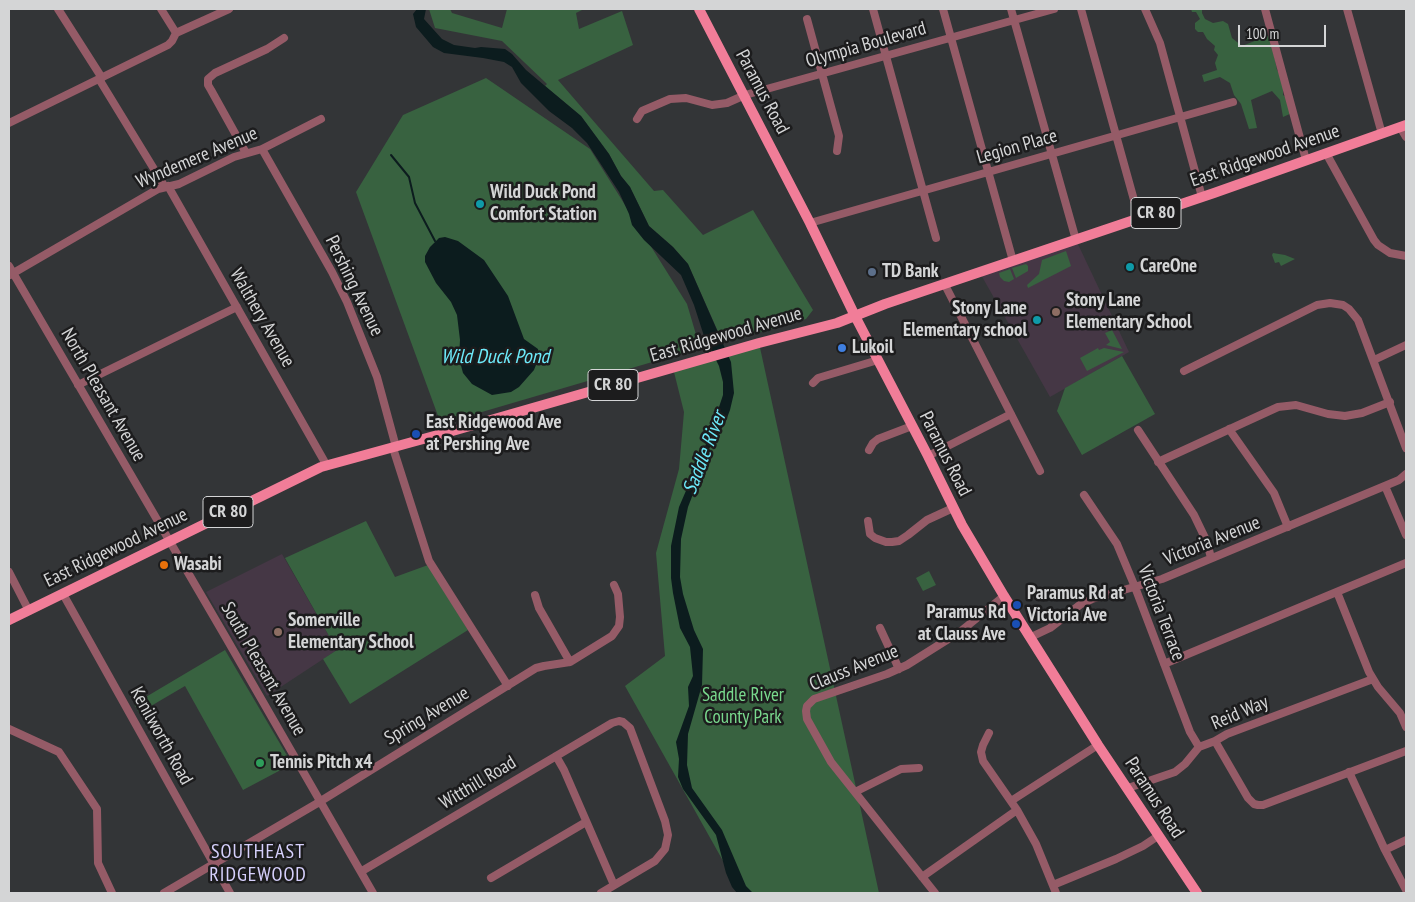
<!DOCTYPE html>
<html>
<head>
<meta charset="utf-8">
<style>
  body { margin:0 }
  #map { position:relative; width:1415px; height:902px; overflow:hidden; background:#333537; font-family:"PT Sans Narrow",sans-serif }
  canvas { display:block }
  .frame { position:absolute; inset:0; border:10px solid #d4d5d6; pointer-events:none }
  .scale { position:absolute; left:1238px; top:25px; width:88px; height:22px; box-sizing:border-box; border:2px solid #d4d5d6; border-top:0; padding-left:6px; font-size:15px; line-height:18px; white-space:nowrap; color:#d4d5d6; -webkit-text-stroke:4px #1c1c1d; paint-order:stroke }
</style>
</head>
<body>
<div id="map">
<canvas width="1415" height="902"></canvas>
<div class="frame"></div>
<div class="scale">100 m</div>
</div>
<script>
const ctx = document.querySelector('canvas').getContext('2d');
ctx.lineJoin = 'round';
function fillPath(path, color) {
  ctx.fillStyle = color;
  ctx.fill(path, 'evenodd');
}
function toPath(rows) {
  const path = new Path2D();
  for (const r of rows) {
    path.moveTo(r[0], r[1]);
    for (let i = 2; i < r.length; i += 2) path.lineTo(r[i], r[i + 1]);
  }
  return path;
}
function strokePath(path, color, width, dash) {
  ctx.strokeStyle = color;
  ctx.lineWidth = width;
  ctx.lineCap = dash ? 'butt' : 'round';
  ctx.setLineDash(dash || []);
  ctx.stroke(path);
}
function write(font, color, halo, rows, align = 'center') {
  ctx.font = font + ' "PT Sans Narrow",sans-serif';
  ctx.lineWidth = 5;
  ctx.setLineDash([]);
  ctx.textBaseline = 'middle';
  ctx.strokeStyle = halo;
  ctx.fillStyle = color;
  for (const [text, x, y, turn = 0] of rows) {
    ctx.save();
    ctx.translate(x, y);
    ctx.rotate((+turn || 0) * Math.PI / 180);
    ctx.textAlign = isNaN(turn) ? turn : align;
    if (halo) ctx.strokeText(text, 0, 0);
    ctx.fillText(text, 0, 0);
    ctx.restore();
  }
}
fillPath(toPath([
  [1076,240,1129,352,1050,397,980,273],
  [282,554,337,650,267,696,206,592]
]), '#453745');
fillPath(toPath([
  [429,9,450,9,452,13,502,28,507,9,584,9,576,13,579,29,622,11,633,45,558,80,654,191,663,190,703,235,753,210,813,310,806,319,723,343,688,264,673,247,649,226,630,187,621,176,609,154,581,116,545,86,547,84,502,41,435,28],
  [1191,9,1202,9,1202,13,1205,19,1213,23,1223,21,1228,24,1232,38,1242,46,1270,35,1277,70,1283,80,1283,95,1287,98,1292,113,1283,117,1280,100,1272,91,1251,100,1257,128,1249,129,1241,104,1234,95,1230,83,1220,77,1204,82,1202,75,1217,70,1215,63,1218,55,1214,50,1215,46,1207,39,1203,32,1198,32,1195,29,1195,23,1200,19,1196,12,1192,12],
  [486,78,590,149,687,304,700,348,441,424,356,192,403,115],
  [1066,251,1071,266,1028,288,1027,285,1039,274,1042,260],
  [1273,253,1285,255,1295,259,1281,266,1279,262,1275,263,1272,255],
  [1026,264,1028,266,1028,271,1016,278,1012,268],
  [1010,269,1014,279,1009,282,1004,281,1000,277,999,273],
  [1112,330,1122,349,1106,345,1110,342,1105,333],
  [759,343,879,893,741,893,625,686,665,656,656,553,679,469,684,412,673,368],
  [1098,348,1099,350,1104,348,1124,352,1087,371,1080,358],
  [1122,356,1155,414,1082,455,1057,411,1065,388],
  [366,521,395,577,428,565,468,630,350,704,323,659,337,650,285,558],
  [929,571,936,585,923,591,916,578],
  [225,650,292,764,243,790,185,686,139,713,134,704]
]), '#386240');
fillPath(toPath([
  [417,9,426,9,424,19,442,39,454,45,475,48,481,47,505,49,512,54,526,70,581,116,609,154,621,176,630,187,649,226,673,247,688,264,731,362,734,393,730,410,725,423,707,452,702,471,688,507,681,539,680,577,683,594,694,630,703,649,702,685,688,734,687,765,692,788,722,830,746,886,753,893,737,893,732,887,726,873,716,835,683,789,678,777,679,759,676,742,689,706,688,687,693,676,690,647,680,628,673,593,671,578,671,546,679,507,709,437,723,395,723,382,719,366,704,336,694,305,681,275,644,240,632,225,629,214,619,192,587,143,572,128,549,111,521,83,512,67,504,62,483,58,444,53,433,47,416,27,413,14],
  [445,237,458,241,484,260,508,296,524,339,538,349,539,357,534,370,519,387,511,392,492,395,472,384,463,373,459,358,460,340,457,315,451,302,436,283,425,262,425,256,430,247,439,238]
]), '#0c1c1e');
strokePath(toPath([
  [391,155,409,177,415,203,435,241]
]), '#0c1c1e', 2);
strokePath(toPath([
  [58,9,102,78],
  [161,9,176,33],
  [873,9,936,238],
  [943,9,1013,261],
  [1011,9,1076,240],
  [1081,9,1139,218],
  [1145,9,1160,43,1202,197],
  [1265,9,1306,160],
  [1347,9,1382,134],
  [807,19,839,136,837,151],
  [99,79,165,187],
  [637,119,642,111,670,99,686,98,712,105,727,103,745,95,1054,9],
  [9,123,168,45,172,41,176,33,229,9],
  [1400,127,1406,137],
  [262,149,332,272,347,302,377,377,396,447],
  [246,153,211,90,208,85,208,79,215,73,267,49,284,38],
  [1326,153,1374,240,1378,245,1390,253,1406,256],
  [168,186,327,466],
  [810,223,1233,102],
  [9,266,225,636,373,893],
  [10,275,158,189,179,184,234,157,262,149,321,119],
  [945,285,1040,471],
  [1374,360,1406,345],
  [1184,371,1317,305,1330,303,1343,305,1349,309,1358,320,1406,448],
  [813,383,818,378,878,360],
  [78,385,237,307],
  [1229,429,1274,493,1288,527],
  [1138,430,1194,515,1207,542,1211,558],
  [393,448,429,561,508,686],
  [869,450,873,443,878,439,912,426],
  [928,456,1011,414],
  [1158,462,1278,407,1296,405,1328,414,1345,416,1362,413,1390,402],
  [1385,486,1406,535],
  [1084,495,1117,544,1135,587,1190,732,1199,747],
  [868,521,870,534,875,538,886,542,892,542,899,541,908,535,927,520,953,508],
  [9,572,29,611],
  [1337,592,1369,672,1378,687,1400,713,1406,727],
  [63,594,230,893],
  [535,595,539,608,570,662],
  [880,628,899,669],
  [1031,637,1050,628,1081,604,1092,599,1162,579,1399,480,1406,474],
  [1164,664,1406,563],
  [9,729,59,752,97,809,98,863,112,893],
  [989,733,983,745,981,752,983,761,1017,810,1036,844,1056,893],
  [1215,741,1248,798,1254,804,1258,805,1263,805,1406,751],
  [556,756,564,770,614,885],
  [1349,772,1385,850,1406,890],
  [1128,788,1175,772,1185,764,1199,747,1215,741,1227,734,1373,679],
  [855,792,901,769,919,768],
  [1011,801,1098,745],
  [1385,850,1406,840],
  [362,871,612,723,619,721,623,722,630,728,665,821,668,835,665,849,655,861,601,893],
  [922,877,1017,810],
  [491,878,586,822],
  [1053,885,1116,859,1143,846,1158,836],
  [164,893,316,804,536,668,544,666,570,662,612,636,619,626,620,617,618,594,614,585],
  [935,893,831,762,807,719,806,711,807,706,814,699,887,674,907,665,961,631,1004,596]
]), '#955b67', 8);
strokePath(toPath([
  [699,9,810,223,855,316,928,456,962,525,1004,596,1098,745,1197,893],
  [9,620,321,467,456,430,759,343,837,323,885,304,1214,193,1406,125]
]), '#f17d98', 10);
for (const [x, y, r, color] of [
  [480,204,5,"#0f9aa8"],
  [1130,267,5,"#0f9aa8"],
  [872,272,5,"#5c6f8a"],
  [1056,312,5,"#8d6e63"],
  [1037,320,5,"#0f9aa8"],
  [842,348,5,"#3f7fe0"],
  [416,434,5,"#1a4fb4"],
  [164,565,5,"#e8710a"],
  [1017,605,5,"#1a4fb4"],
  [1016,624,5,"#1a4fb4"],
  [278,632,5,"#8d6e63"],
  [260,763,5,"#2e9e5b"]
]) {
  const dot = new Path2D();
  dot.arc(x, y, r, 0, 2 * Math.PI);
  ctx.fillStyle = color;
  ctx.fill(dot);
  strokePath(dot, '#1c1c1d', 2);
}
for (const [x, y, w] of [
  [1156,213,50],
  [613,385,50],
  [228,512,50]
]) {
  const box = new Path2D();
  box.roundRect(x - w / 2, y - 15.5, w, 31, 4);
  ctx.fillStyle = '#1c1c1d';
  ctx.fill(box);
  strokePath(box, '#d4d5d6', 1);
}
write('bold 18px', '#d4d5d6', null, [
  ["CR 80",1156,213],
  ["CR 80",613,385],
  ["CR 80",228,512]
]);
write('19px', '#d4d5d6', '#1c1c1d', [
  ["Olympia Boulevard",866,45,-16],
  ["Paramus Road",762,92,62],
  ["Legion Place",1017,147,-16],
  ["East Ridgewood Avenue",1265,156,-19],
  ["Wyndemere Avenue",197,158,-23],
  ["Pershing Avenue",354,286,64],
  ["Walthery Avenue",262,318,60],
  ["East Ridgewood Avenue",726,335,-16],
  ["North Pleasant Avenue",103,395,60],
  ["Paramus Road",945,454,63],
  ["Victoria Avenue",1212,541,-22],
  ["East Ridgewood Avenue",116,548,-26],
  ["Victoria Terrace",1161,613,69],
  ["Clauss Avenue",854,668,-22],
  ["South Pleasant Avenue",263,669,60],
  ["Reid Way",1240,713,-23],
  ["Spring Avenue",427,716,-31],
  ["Kenilworth Road",161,736,61],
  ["Witthill Road",478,783,-31],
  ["Paramus Road",1154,798,57]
]);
write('bold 19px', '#d4d5d6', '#1c1c1d', [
  ["Wild Duck Pond",490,193],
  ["Comfort Station",490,215],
  ["CareOne",1140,267],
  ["TD Bank",882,272],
  ["Stony Lane",1066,301],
  ["Elementary School",1066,323],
  ["Stony Lane",1027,309,"right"],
  ["Elementary school",1027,331,"right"],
  ["Lukoil",852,348],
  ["East Ridgewood Ave",426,423],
  ["at Pershing Ave",426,445],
  ["Wasabi",174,565],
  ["Paramus Rd at",1027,594],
  ["Victoria Ave",1027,616],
  ["Paramus Rd",1006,613,"right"],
  ["at Clauss Ave",1006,635,"right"],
  ["Somerville",288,621],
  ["Elementary School",288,643],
  ["Tennis Pitch x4",270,763]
], 'left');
write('19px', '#79d98d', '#1c1c1d', [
  ["Saddle River",743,696],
  ["County Park",743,718]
]);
write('italic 20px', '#6deafa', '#1c1c1d', [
  ["Wild Duck Pond",495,357],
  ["Saddle River",705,453,-69]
]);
ctx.letterSpacing = '1px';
write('20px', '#d6d0fc', '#1c1c1d', [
  ["SOUTHEAST",258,852],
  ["RIDGEWOOD",258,875]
]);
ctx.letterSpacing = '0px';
</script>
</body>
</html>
